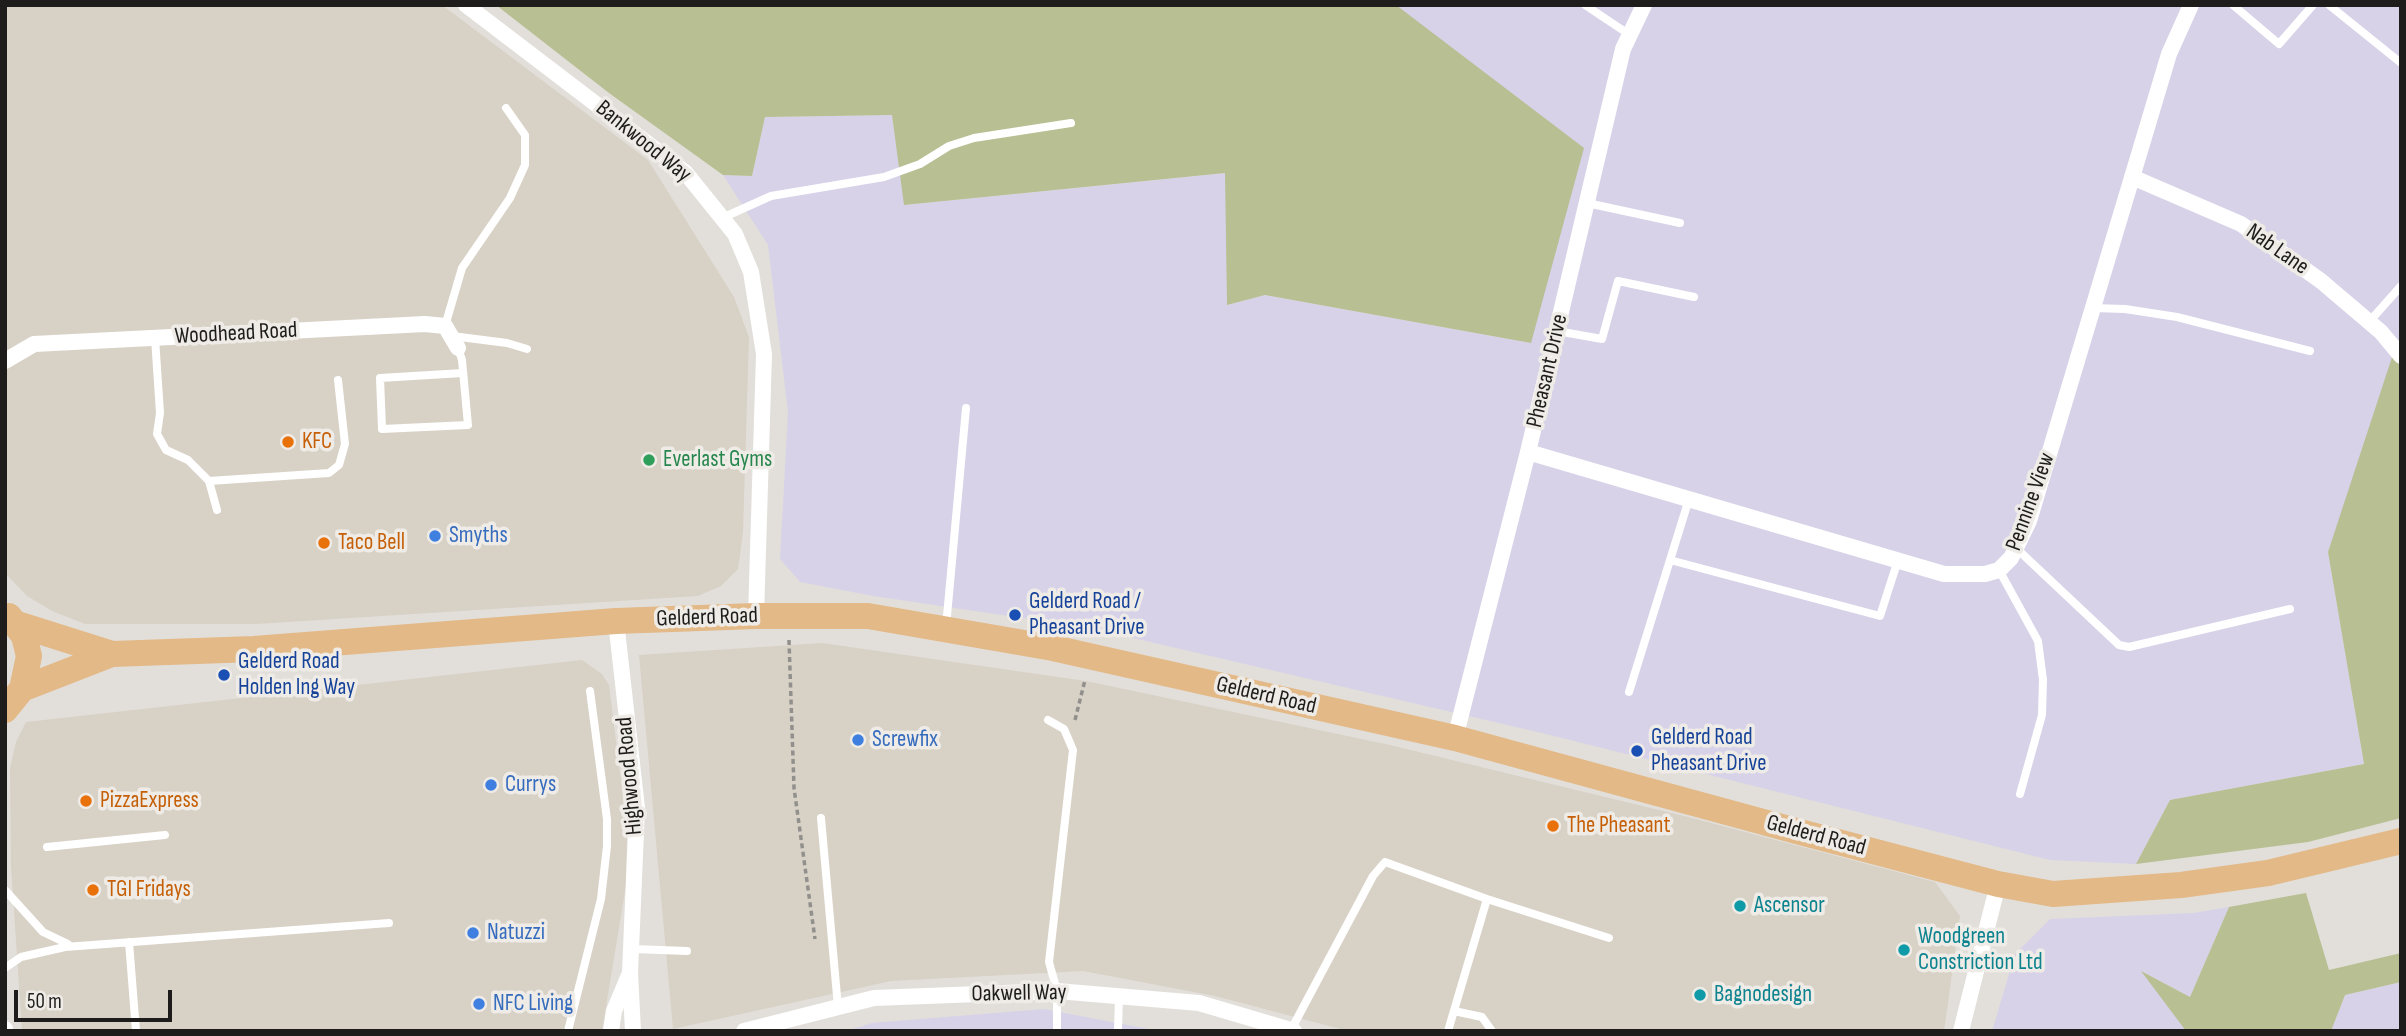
<!DOCTYPE html>
<html>
<head>
<meta charset="utf-8">
<style>
  body { margin:0 }
  #map { position:relative; width:2406px; height:1036px; overflow:hidden; background:#e2dfda; font-family:"Sofia Sans Condensed",sans-serif }
  canvas { display:block }
  .frame { position:absolute; inset:0; border:7px solid #1e1d1b; pointer-events:none }
  .scale { position:absolute; left:14px; top:990px; width:158px; height:32px; box-sizing:border-box; border:4px solid #1e1d1b; border-top:0; padding-left:9px; font-size:21px; line-height:24px; white-space:nowrap; color:#1e1d1b; -webkit-text-stroke:5px #efece7; paint-order:stroke }
</style>
</head>
<body>
<div id="map">
<canvas width="2406" height="1036"></canvas>
<div class="frame"></div>
<div class="scale">50 m</div>
</div>
<script>
const ctx = document.querySelector('canvas').getContext('2d');
ctx.lineJoin = 'round';
function fillPath(path, color) {
  ctx.fillStyle = color;
  ctx.fill(path, 'evenodd');
}
function toPath(rows) {
  const path = new Path2D();
  for (const r of rows) {
    path.moveTo(r[0], r[1]);
    for (let i = 2; i < r.length; i += 2) path.lineTo(r[i], r[i + 1]);
  }
  return path;
}
function strokePath(path, color, width, dash) {
  ctx.strokeStyle = color;
  ctx.lineWidth = width;
  ctx.lineCap = dash ? 'butt' : 'round';
  ctx.setLineDash(dash || []);
  ctx.stroke(path);
}
function write(font, color, halo, rows, align = 'center') {
  ctx.font = font + ' "Sofia Sans Condensed",sans-serif';
  ctx.lineWidth = 7;
  ctx.setLineDash([]);
  ctx.textBaseline = 'middle';
  ctx.strokeStyle = halo;
  ctx.fillStyle = color;
  for (const [text, x, y, turn = 0] of rows) {
    ctx.save();
    ctx.translate(x, y);
    ctx.rotate((+turn || 0) * Math.PI / 180);
    ctx.textAlign = isNaN(turn) ? turn : align;
    if (halo) ctx.strokeText(text, 0, 0);
    ctx.fillText(text, 0, 0);
    ctx.restore();
  }
}
fillPath(toPath([
  [5,5,442,5,648,160,734,297,749,337,743,532,738,569,721,586,698,596,256,624,85,624,52,611,27,596,5,573],
  [822,643,1086,681,1390,745,1692,818,1935,882,1960,916,1944,1031,1348,1031,1215,996,1083,971,891,981,673,1029,639,655],
  [582,660,602,674,609,685,627,829,626,885,602,1031,22,1031,11,866,10,768,16,742,26,722]
]), '#d8d1c6');
fillPath(toPath([
  [1393,5,2401,5,2401,347,2328,552,2364,764,2170,800,2136,864,2050,860,1546,734,1090,628,873,596,800,582,780,559,788,412,768,245,723,175,752,176,765,117,892,115,905,205,1226,173,1227,305,1265,295,1531,343],
  [2229,907,2190,997,2143,972,2186,1031,1992,1031,2015,954,2050,919,2193,913],
  [2401,982,2401,1031,2331,1031,2345,995],
  [1044,1009,1159,1031,846,1031,872,1023]
]), '#d7d2e8');
fillPath(toPath([
  [496,5,1396,5,1584,148,1531,343,1265,295,1227,305,1225,173,904,205,892,115,765,117,752,176,723,175,609,93],
  [2397,342,2401,357,2401,818,2308,842,2136,864,2170,800,2364,764,2328,552],
  [2306,893,2329,970,2401,953,2401,982,2345,995,2331,1031,2186,1031,2141,971,2190,997,2229,907]
]), '#b8bf92');
strokePath(toPath([
  [789,640,794,788,815,939],
  [1075,720,1085,680]
]), '#92908c', 3.5, [5, 3.5]);
strokePath(toPath([
  [1585,5,1630,35],
  [2233,5,2279,44,2313,5],
  [2329,5,2401,63],
  [1587,203,1680,223],
  [722,218,771,196,884,177,920,164,949,146,974,138,1071,123],
  [2093,308,2125,309,2177,317,2310,351],
  [2369,322,2401,286],
  [445,326,462,268,510,198,525,165,525,135,506,108],
  [1557,331,1602,339,1618,281,1694,297],
  [452,336,507,343,527,349],
  [155,338,160,413,157,434,166,450,188,460,209,481,217,510],
  [458,348,462,360,468,425,382,429,380,378,463,373],
  [209,481,329,473,339,465,345,444,338,380],
  [2016,548,2119,645,2129,647,2290,609],
  [1670,560,1880,616,1898,560],
  [1999,570,2038,641,2043,680,2042,715,2020,794],
  [946,627,966,408],
  [1629,692,1689,499],
  [1048,720,1064,729,1073,750,1049,962,1057,991,1057,1031],
  [821,818,838,1007],
  [47,847,165,835],
  [5,890,43,932,68,944],
  [129,942,136,1031],
  [633,949,687,951],
  [5,968,21,957,65,947,389,923],
  [1454,1011,1482,1017,1492,1031],
  [1291,1030,1373,876,1385,862,1487,899,1609,938],
  [568,1031,601,899,607,846,607,819,590,691],
  [1118,1031,1119,996],
  [1448,1031,1487,899]
]), '#fff', 8);
strokePath(toPath([
  [466,5,685,172,735,234,751,272,764,354,756,616],
  [2132,177,2241,224,2321,281,2381,332,2401,356],
  [5,361,34,344,425,324,445,326,458,348],
  [1528,452,1944,574,1985,574,1999,570,2011,558,2029,521,2169,54,2191,5],
  [616,621,637,808,630,973,633,1031],
  [1455,738,1528,452,1623,49,1644,5],
  [5,1029,5,1031],
  [611,1031,614,1011,629,975],
  [744,1031,874,998,1057,991,1199,1003,1294,1031],
  [1961,1031,1998,884]
]), '#fff', 16);
strokePath(toPath([
  [17,624,112,654,254,649,616,621,756,616,868,616,1053,648,1455,738,1800,832,1998,884,2053,894,2181,885,2268,873,2401,841],
  [22,689,112,654],
  [5,710,22,689,29,656,24,636,9,616]
]), '#e3b987', 26);
for (const [x, y, r, color] of [
  [288,442,7,"#e8710a"],
  [649,460,7,"#2e9e5b"],
  [435,536,7,"#3f7fe0"],
  [324,543,7,"#e8710a"],
  [1015,615,7,"#1a4fb4"],
  [224,675,7,"#1a4fb4"],
  [858,740,7,"#3f7fe0"],
  [1637,751,7,"#1a4fb4"],
  [491,785,7,"#3f7fe0"],
  [86,801,7,"#e8710a"],
  [1553,826,7,"#e8710a"],
  [93,890,7,"#e8710a"],
  [1740,906,7,"#0f9aa8"],
  [473,933,7,"#3f7fe0"],
  [1904,950,7,"#0f9aa8"],
  [1700,995,7,"#0f9aa8"],
  [479,1004,7,"#3f7fe0"]
]) {
  const dot = new Path2D();
  dot.arc(x, y, r, 0, 2 * Math.PI);
  ctx.fillStyle = color;
  ctx.fill(dot);
  strokePath(dot, '#efece7', 2.5);
}
write('23px', '#1e1d1b', '#efece7', [
  ["Bankwood Way",643,142,39],
  ["Nab Lane",2277,250,35],
  ["Woodhead Road",236,334,-3],
  ["Pheasant Drive",1548,371,-77],
  ["Pennine View",2031,502,-70],
  ["Gelderd Road",707,618,-2],
  ["Gelderd Road",1266,696,13],
  ["Highwood Road",630,776,-95],
  ["Gelderd Road",1816,836,15],
  ["Oakwell Way",1019,994,-1]
]);
write('23px', '#c56008', '#efece7', [
  ["KFC",302,442],
  ["Taco Bell",338,543],
  ["PizzaExpress",100,801],
  ["The Pheasant",1567,826],
  ["TGI Fridays",107,890]
], 'left');
write('23px', '#27864d', '#efece7', [
  ["Everlast Gyms",663,460]
], 'left');
write('23px', '#366cbe', '#efece7', [
  ["Smyths",449,536],
  ["Screwfix",872,740],
  ["Currys",505,785],
  ["Natuzzi",487,933],
  ["NFC Living",493,1004]
], 'left');
write('23px', '#164399', '#efece7', [
  ["Gelderd Road /",1029,602],
  ["Pheasant Drive",1029,628],
  ["Gelderd Road",238,662],
  ["Holden Ing Way",238,688],
  ["Gelderd Road",1651,738],
  ["Pheasant Drive",1651,764]
], 'left');
write('23px', '#0d838f', '#efece7', [
  ["Ascensor",1754,906],
  ["Woodgreen",1918,937],
  ["Constriction Ltd",1918,963],
  ["Bagnodesign",1714,995]
], 'left');
</script>
</body>
</html>
